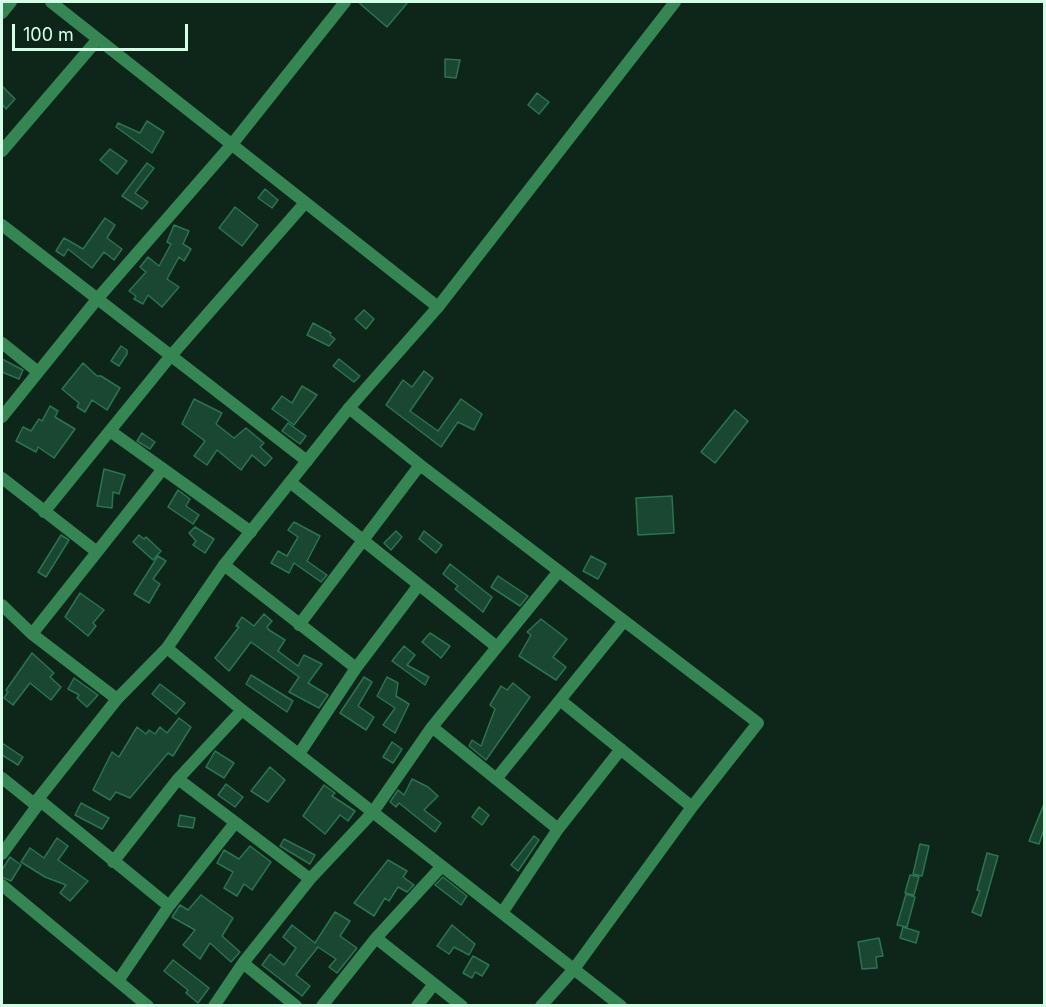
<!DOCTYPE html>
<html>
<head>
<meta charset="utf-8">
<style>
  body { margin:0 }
  #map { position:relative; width:1046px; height:1007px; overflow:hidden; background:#0e2519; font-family:Inter,sans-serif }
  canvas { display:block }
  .frame { position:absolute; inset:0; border:3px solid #d2ffe6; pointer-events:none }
  .scale { position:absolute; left:12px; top:24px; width:176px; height:27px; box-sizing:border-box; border:3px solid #d2ffe6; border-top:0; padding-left:8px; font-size:18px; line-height:21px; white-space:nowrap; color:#d2ffe6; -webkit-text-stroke:4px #0e2519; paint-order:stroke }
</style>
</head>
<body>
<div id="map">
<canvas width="1046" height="1007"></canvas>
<div class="frame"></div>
<div class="scale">100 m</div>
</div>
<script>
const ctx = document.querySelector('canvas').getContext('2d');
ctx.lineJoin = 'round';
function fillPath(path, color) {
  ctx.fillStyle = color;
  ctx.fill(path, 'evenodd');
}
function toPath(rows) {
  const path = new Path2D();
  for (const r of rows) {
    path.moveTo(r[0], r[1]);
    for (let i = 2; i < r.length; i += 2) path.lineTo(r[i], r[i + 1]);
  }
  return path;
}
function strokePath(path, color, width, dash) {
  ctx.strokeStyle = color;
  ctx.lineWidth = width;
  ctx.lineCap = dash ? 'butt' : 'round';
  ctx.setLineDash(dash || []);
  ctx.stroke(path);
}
const building = toPath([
  [358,2,408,2,387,27,358,2],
  [445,59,460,60,456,78,445,77,445,59],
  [2,86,15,99,6,109,2,104,2,86],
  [537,93,549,102,539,114,528,105,537,93],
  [147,121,164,132,152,153,116,127,118,123,140,133,147,121],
  [110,149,127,161,117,174,100,160,110,149],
  [147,163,154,168,135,193,148,202,142,209,122,196,147,163],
  [265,189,278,200,272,208,258,198,265,189],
  [235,207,258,225,242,246,219,228,235,207],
  [105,218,115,225,107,238,122,249,114,260,104,252,92,268,68,249,64,256,56,251,64,238,83,249,105,218],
  [174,225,189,231,183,244,191,249,184,261,179,257,167,279,179,287,162,307,148,295,143,304,134,299,136,296,129,291,146,272,140,267,148,257,159,266,171,244,167,242,174,225],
  [364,310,374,319,366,329,355,319,364,310],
  [313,323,331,333,330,335,335,339,329,346,307,335,313,323],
  [121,346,127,350,127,354,119,366,111,361,121,346],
  [2,359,23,370,19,379,2,372,2,359],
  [339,359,360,376,354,382,333,366,339,359],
  [83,363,97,376,101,376,120,388,107,410,92,400,85,412,77,407,79,403,62,389,83,363],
  [424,371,433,378,410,411,438,431,461,399,482,414,474,430,458,422,441,447,386,405,403,380,412,387,424,371],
  [302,386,317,395,294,425,272,409,282,396,292,403,302,386],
  [194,399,222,413,216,424,234,438,246,428,264,443,260,447,272,458,265,466,252,455,241,470,217,450,207,465,194,456,205,441,182,424,194,399],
  [50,406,58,411,55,417,75,429,54,458,38,447,36,452,16,441,23,427,31,431,39,419,42,421,50,406],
  [735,410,748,421,715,463,701,452,735,410],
  [288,423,306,436,300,444,282,431,288,423],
  [142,433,155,442,150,449,137,441,142,433],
  [104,469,125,475,119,494,113,492,112,508,97,506,104,469],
  [178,490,190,499,186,506,199,515,193,524,168,507,178,490],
  [672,496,674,533,638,535,636,498,672,496],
  [294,522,320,536,307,561,327,575,321,582,294,563,289,573,271,563,278,551,287,556,298,537,288,530,294,522],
  [195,527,214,539,205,553,193,545,196,541,189,533,195,527],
  [396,531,402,537,391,550,384,543,396,531],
  [424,531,442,545,436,553,419,539,424,531],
  [61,535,69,540,46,577,38,572,61,535],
  [139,535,144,539,146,537,161,551,153,560,133,542,139,535],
  [158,556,166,561,153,579,160,584,149,603,134,594,158,556],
  [591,556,606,564,598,579,583,571,591,556],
  [450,564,492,597,483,612,455,589,458,586,443,574,450,564],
  [498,576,528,596,520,606,491,587,498,576],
  [80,593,104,610,93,623,96,626,88,636,65,617,80,593],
  [264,614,272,621,267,627,269,630,285,640,278,651,298,666,304,655,322,664,308,683,328,695,319,708,289,692,299,677,251,642,229,671,215,658,239,627,236,626,242,617,254,626,264,614],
  [541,619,567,639,553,657,566,667,556,680,519,656,531,635,527,632,541,619],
  [430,633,450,646,441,658,422,642,430,633],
  [404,646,415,655,407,665,429,677,425,685,392,661,404,646],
  [32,653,54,673,50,677,61,687,51,700,30,683,13,705,4,698,8,692,6,690,32,653],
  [251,675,293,701,287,712,246,684,251,675],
  [364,677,372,682,358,706,374,717,366,730,340,713,364,677],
  [387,677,398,683,396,696,409,704,395,733,383,725,395,708,377,696,387,677],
  [74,678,98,695,87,707,77,698,79,695,68,689,74,678],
  [513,683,530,697,486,760,469,746,472,740,481,746,495,709,490,705,501,686,507,690,513,683],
  [160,684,185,703,176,714,152,694,160,684],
  [179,718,191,727,173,756,168,753,130,798,116,792,110,800,93,790,112,752,119,757,137,727,146,734,149,730,155,734,160,727,167,733,179,718],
  [392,742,402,749,393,763,383,757,392,742],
  [2,743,23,757,18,765,2,755,2,743],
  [215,751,234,763,224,778,206,767,215,751],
  [270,767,285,780,268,802,251,791,270,767],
  [412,779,428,787,438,796,424,810,441,823,435,832,399,803,396,807,390,802,398,790,404,795,412,779],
  [226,784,243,797,235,807,218,795,226,784],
  [324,785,335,793,332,796,355,811,348,821,340,815,325,834,303,816,324,785],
  [81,803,109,818,102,829,75,815,81,803],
  [1044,804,1044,829,1039,844,1029,841,1044,804],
  [479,807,489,815,482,825,472,817,479,807],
  [180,815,195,818,193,828,178,826,180,815],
  [534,836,539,840,518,871,511,865,534,836],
  [57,838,68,846,58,860,88,881,70,901,60,893,66,885,45,877,21,862,30,848,44,858,57,838],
  [284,839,315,855,310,864,280,846,284,839],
  [920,844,929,846,922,876,913,874,920,844],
  [250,846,271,862,252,890,244,884,237,896,224,888,233,872,217,863,224,850,239,859,250,846],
  [987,853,998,856,981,916,972,912,980,891,977,890,987,853],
  [10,857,21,865,11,881,2,877,2,870,10,857],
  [388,860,407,871,403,877,414,885,407,892,398,887,389,901,385,898,374,916,354,903,388,860],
  [910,875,919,877,914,895,905,893,910,875],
  [443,877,467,896,461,905,435,885,443,877],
  [906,894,915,897,907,927,897,925,906,894],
  [201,895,233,918,222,936,240,952,231,962,210,943,200,959,183,945,195,930,172,917,180,905,188,910,201,895],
  [335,912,350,921,340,936,357,948,337,973,329,967,336,959,318,947,296,975,310,986,302,996,262,965,270,954,284,965,296,948,283,937,292,925,315,943,335,912],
  [452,925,475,944,469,955,454,947,449,954,437,946,452,925],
  [903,927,919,932,916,943,900,938,903,927],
  [879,938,883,956,876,957,877,968,862,969,858,942,879,938],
  [473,956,489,965,482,976,475,972,472,978,463,973,473,956],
  [173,960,209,988,198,1003,186,993,188,990,164,971,173,960]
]);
fillPath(building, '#194731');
strokePath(building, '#2a7450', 1.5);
strokePath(toPath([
  [51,2,438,307],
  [2,13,11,2],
  [2,151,98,39],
  [2,225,307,461],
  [2,343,38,372],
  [349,408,420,465,758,723,692,807,574,969,541,1006],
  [2,417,98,298,233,143,345,2],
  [110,431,251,532],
  [2,478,97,552],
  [290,482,497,647],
  [44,512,169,358,304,204],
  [224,565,356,668],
  [2,605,32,634,117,699],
  [299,625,420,465],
  [32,634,162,470],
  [167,648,242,710,621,1006],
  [560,700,692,807],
  [432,727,558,829],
  [299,754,356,668,418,586],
  [2,778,37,806],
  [178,779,310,879],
  [496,779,624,621],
  [38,799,169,906],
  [113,862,178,779,242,710],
  [2,885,148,1006],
  [502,913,558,829,621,749],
  [376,938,462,1006],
  [243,963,296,1006],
  [118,981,169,906,235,823],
  [214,1006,243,963,310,879,373,812,432,727,559,571],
  [322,1006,376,938,442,866],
  [417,1006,434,984]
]), '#368653', 12);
strokePath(toPath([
  [2,854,37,806,38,799,117,699,167,648,224,565,349,408,438,307,675,2]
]), '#368653', 12);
</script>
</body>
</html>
